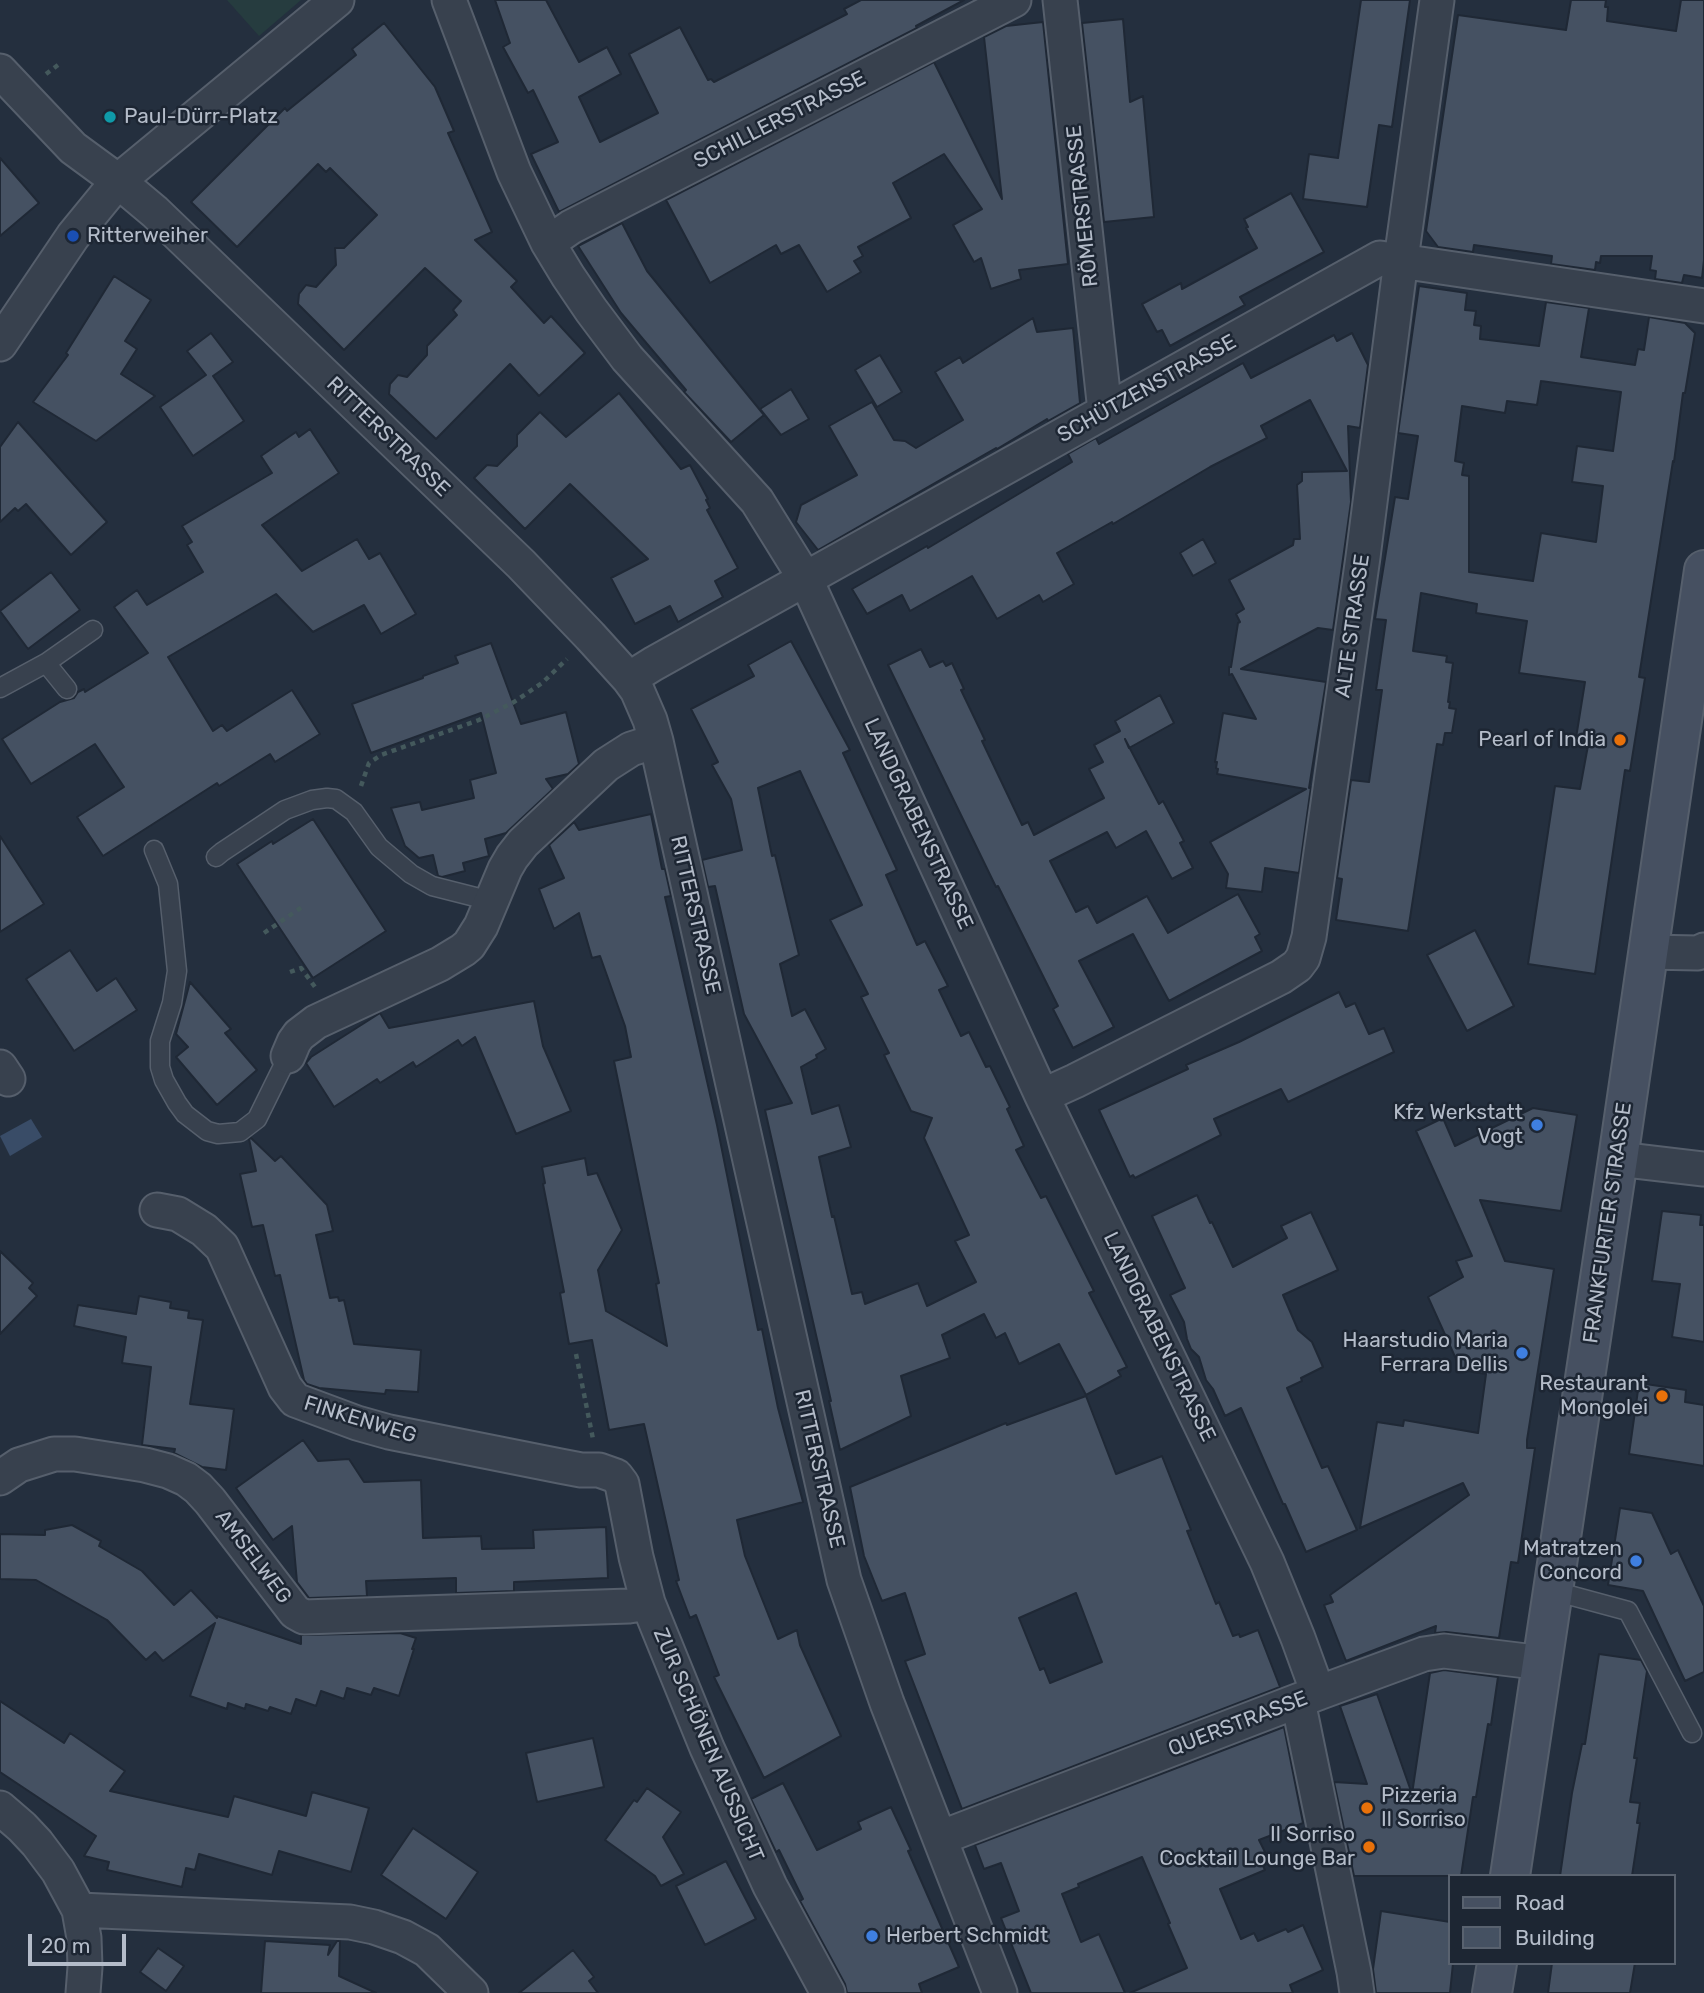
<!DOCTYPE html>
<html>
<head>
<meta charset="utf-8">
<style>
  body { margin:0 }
  #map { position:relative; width:1704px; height:1993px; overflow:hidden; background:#242f3e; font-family:Rubik,sans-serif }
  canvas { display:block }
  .legend { position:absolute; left:1448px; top:1874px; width:228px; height:91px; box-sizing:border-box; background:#1d2633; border:2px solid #59626f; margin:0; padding:9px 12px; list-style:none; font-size:21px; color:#b4bcc9 }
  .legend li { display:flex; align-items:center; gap:14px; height:35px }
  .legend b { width:35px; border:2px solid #59626f }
  .scale { position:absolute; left:28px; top:1934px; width:98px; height:32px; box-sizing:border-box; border:4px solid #b4bcc9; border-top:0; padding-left:9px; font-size:21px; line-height:24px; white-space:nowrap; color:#b4bcc9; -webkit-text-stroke:5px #1d2633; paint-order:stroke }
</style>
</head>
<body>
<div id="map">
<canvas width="1704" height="1993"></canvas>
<ul class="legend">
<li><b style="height:9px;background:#465061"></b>Road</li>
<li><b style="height:19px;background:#455162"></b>Building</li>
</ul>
<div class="scale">20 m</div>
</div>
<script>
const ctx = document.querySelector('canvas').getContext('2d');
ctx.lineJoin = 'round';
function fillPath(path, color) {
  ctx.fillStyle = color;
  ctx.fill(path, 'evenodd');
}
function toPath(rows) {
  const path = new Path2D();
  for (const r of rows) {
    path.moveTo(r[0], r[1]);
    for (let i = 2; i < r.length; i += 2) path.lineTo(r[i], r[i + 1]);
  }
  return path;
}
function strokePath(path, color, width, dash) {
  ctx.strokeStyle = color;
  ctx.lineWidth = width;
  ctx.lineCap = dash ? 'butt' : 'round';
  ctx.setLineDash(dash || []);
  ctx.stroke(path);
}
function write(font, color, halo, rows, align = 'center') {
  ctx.font = font + ' Rubik,sans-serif';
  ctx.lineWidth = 5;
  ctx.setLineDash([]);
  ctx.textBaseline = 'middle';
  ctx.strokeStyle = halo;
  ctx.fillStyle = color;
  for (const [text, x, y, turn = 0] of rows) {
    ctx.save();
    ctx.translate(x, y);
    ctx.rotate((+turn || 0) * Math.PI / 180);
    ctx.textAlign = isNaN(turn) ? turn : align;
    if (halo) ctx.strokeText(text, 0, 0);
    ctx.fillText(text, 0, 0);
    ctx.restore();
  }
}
fillPath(toPath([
  [227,0,301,0,259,36]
]), '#263c3f');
fillPath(toPath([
  [31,1119,42,1137,10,1156,0,1136]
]), '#394c67');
const building = toPath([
  [495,0,546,0,579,62,607,47,621,74,579,97,600,142,658,113,629,54,680,27,708,80,711,79,714,82,847,14,844,9,861,0,964,0,916,26,917,28,559,212,531,154,558,142,533,90,528,93,503,47,510,43,495,0],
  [1361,0,1410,0,1392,127,1379,125,1367,207,1303,199,1309,154,1338,158,1361,0],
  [1571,0,1606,0,1605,7,1608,7,1607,21,1676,31,1681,0,1704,0,1704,260,1702,278,1684,275,1682,283,1655,279,1656,271,1650,270,1652,256,1601,256,1600,263,1596,262,1595,270,1551,264,1552,256,1474,245,1473,252,1438,247,1426,231,1458,15,1566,30,1571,0],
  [1123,19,1130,102,1143,96,1154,217,1104,222,1082,23,1123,19],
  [1043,22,1068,264,1019,270,1021,279,991,289,981,258,974,262,953,225,982,209,944,154,893,183,911,218,858,247,863,256,854,261,861,272,827,292,799,245,781,254,776,245,710,283,666,200,934,62,1002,199,984,37,1006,26,1043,22],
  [384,23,435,87,454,131,448,133,492,232,475,240,517,281,511,287,544,323,551,316,585,353,539,396,510,364,436,439,389,394,390,384,398,375,407,377,427,355,427,346,457,315,453,310,461,301,425,268,344,350,298,304,299,294,306,285,316,287,336,265,335,248,344,248,377,215,330,168,326,172,318,164,237,247,191,202,285,108,287,111,356,55,352,49,384,23],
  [0,158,39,203,0,236,0,158],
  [1291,193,1324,252,1240,297,1245,305,1170,346,1162,330,1157,332,1142,304,1181,283,1182,289,1257,248,1246,228,1248,227,1244,219,1291,193],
  [622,223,647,271,764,415,731,442,684,392,686,390,621,313,578,246,622,223],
  [114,276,151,300,125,341,137,349,121,374,155,396,96,441,33,402,68,355,66,353,114,276],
  [1419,286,1467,293,1465,310,1476,311,1474,325,1481,326,1480,339,1539,346,1546,302,1589,308,1581,357,1635,365,1638,349,1644,350,1649,317,1685,323,1695,333,1685,393,1683,393,1674,462,1673,461,1639,677,1645,678,1630,771,1625,770,1595,974,1528,964,1555,786,1580,789,1589,740,1576,738,1585,682,1519,673,1527,621,1476,613,1477,604,1421,593,1413,651,1447,656,1446,662,1453,663,1448,702,1450,702,1449,708,1456,709,1452,733,1445,733,1443,745,1437,744,1408,931,1336,920,1342,879,1337,878,1351,780,1369,782,1382,690,1376,690,1386,620,1375,619,1395,497,1408,499,1418,436,1398,433,1419,286],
  [1541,381,1621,392,1613,451,1577,446,1572,482,1603,486,1596,542,1541,533,1533,581,1469,572,1469,476,1462,475,1464,463,1455,461,1462,406,1505,413,1507,401,1537,405,1541,381],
  [1033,318,1037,332,1073,328,1080,403,1048,421,1047,419,997,449,996,448,818,550,796,522,801,505,857,475,829,426,872,402,894,440,905,441,916,448,963,420,935,372,960,357,963,363,1033,318],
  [211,333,233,362,213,376,244,421,193,456,160,407,206,375,187,351,211,333],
  [1352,333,1368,365,1360,428,1348,426,1351,502,1333,630,1318,628,1241,669,1326,682,1309,788,1311,787,1299,873,1265,868,1262,892,1226,888,1228,874,1210,842,1306,789,1217,774,1218,769,1216,768,1217,762,1215,762,1223,713,1256,719,1232,674,1229,675,1229,667,1231,667,1238,623,1240,622,1236,614,1244,609,1229,580,1293,545,1294,539,1300,539,1297,485,1302,481,1302,472,1347,471,1310,400,1261,426,1267,438,1210,467,1113,524,1112,522,1057,553,1074,584,1043,602,1039,595,997,619,972,576,910,611,902,595,867,614,852,589,927,546,928,548,1072,462,1068,454,1096,438,1099,444,1243,363,1251,378,1334,335,1337,341,1352,333],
  [880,355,902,392,877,407,855,370,880,355],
  [791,389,809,419,781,435,760,409,791,389],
  [619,393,681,469,690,465,708,499,706,500,710,508,707,510,738,568,715,581,723,597,678,622,670,606,635,624,611,578,648,559,570,484,525,529,474,478,487,465,497,466,517,446,517,435,540,412,566,437,619,393],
  [18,422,107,522,71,555,26,504,18,511,15,508,0,522,0,447,18,422],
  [310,429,339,473,262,525,302,571,357,539,369,559,380,553,416,614,381,634,364,605,313,632,276,594,168,657,213,731,222,725,227,731,292,690,320,734,275,762,270,754,219,786,217,783,103,856,77,817,124,787,95,744,31,784,2,739,60,702,74,698,78,692,84,689,85,692,148,653,114,607,137,590,147,605,203,572,187,545,192,542,182,526,272,473,261,456,296,432,299,437,310,429],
  [1203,539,1216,563,1193,576,1180,553,1203,539],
  [51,572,80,610,28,649,0,611,51,572],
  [791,641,850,750,843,753,897,870,886,875,917,945,925,941,948,986,939,990,961,1036,969,1032,986,1067,990,1066,1010,1107,1007,1109,1024,1146,1016,1150,1041,1198,1046,1196,1094,1291,1089,1293,1127,1367,1118,1371,1121,1376,1086,1395,1059,1344,1019,1364,1005,1333,996,1338,984,1314,942,1335,950,1358,901,1376,911,1416,840,1450,829,1401,831,1401,765,1110,792,1103,744,1014,715,886,708,887,702,860,742,850,731,799,712,765,718,762,691,709,754,676,748,665,791,641],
  [800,771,862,905,830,920,868,994,861,997,889,1053,884,1055,911,1111,932,1118,924,1138,969,1235,955,1241,976,1282,927,1306,918,1283,865,1304,862,1292,852,1294,834,1216,832,1217,819,1157,851,1147,839,1105,812,1114,801,1067,817,1058,816,1055,826,1049,805,1009,792,1016,780,964,799,955,775,855,772,856,758,788,800,771],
  [491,643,521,724,566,712,579,764,568,774,546,779,553,789,506,833,485,839,489,856,463,863,465,871,442,877,438,876,433,855,419,858,405,846,391,808,420,802,422,810,474,798,470,780,496,773,481,713,371,753,352,704,423,678,423,676,458,663,455,656,491,643],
  [921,649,930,667,943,661,946,666,952,663,964,689,961,690,985,740,982,741,1022,825,1028,822,1034,835,1104,798,1089,769,1103,762,1094,745,1120,731,1115,721,1160,695,1174,723,1129,748,1125,739,1159,804,1163,801,1184,841,1180,843,1193,868,1172,879,1146,831,1116,848,1107,832,1050,861,1076,912,1088,906,1097,923,1147,896,1168,933,1238,894,1260,934,1255,937,1262,951,1169,1001,1133,934,1079,961,1114,1027,1073,1048,1053,1009,1058,1006,998,886,996,887,888,665,921,649],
  [651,814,662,869,665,869,671,896,665,897,717,1125,758,1330,762,1329,778,1408,803,1502,737,1520,745,1556,778,1639,797,1630,800,1645,841,1736,764,1778,714,1677,719,1675,696,1615,690,1618,676,1581,679,1580,644,1424,609,1430,592,1340,569,1344,560,1293,564,1292,543,1184,545,1183,542,1167,585,1158,588,1175,597,1173,622,1230,598,1270,606,1311,667,1346,656,1284,659,1283,614,1061,631,1057,625,1026,600,956,592,958,579,913,554,929,539,889,564,878,549,845,574,822,579,830,651,814],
  [313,819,386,931,313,978,237,864,272,841,273,844,313,819],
  [0,836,44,904,0,932,0,836],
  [1475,930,1514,1006,1467,1031,1427,955,1475,930],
  [70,950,97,991,116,978,137,1010,74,1051,26,979,70,950],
  [190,982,231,1029,225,1033,257,1070,217,1105,176,1057,188,1047,176,1034,190,982],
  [1339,992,1346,1007,1355,1003,1369,1034,1384,1028,1394,1052,1288,1102,1281,1089,1214,1119,1221,1135,1135,1178,1133,1175,1130,1177,1099,1110,1188,1069,1186,1065,1239,1042,1339,992],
  [534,1001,543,1046,571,1111,516,1134,475,1037,462,1046,458,1040,416,1067,413,1062,380,1083,377,1079,334,1107,306,1063,311,1057,380,1013,389,1028,534,1001],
  [1533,1108,1577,1115,1561,1211,1480,1200,1505,1261,1554,1269,1527,1440,1527,1448,1535,1448,1518,1563,1511,1562,1499,1638,1446,1632,1435,1633,1436,1626,1346,1661,1324,1605,1333,1602,1330,1595,1469,1495,1463,1483,1360,1528,1377,1422,1403,1426,1404,1420,1478,1433,1486,1374,1461,1370,1428,1297,1463,1277,1456,1261,1472,1256,1416,1131,1443,1118,1455,1146,1533,1108],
  [251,1138,275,1161,281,1156,327,1205,333,1231,316,1235,330,1298,338,1297,339,1301,344,1300,354,1344,421,1350,418,1392,386,1390,385,1394,319,1388,307,1384,304,1380,280,1275,275,1276,263,1225,252,1227,240,1174,256,1171,249,1139,251,1138],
  [1197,1195,1210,1223,1212,1222,1233,1267,1287,1238,1281,1226,1311,1212,1338,1270,1283,1295,1298,1330,1312,1342,1323,1367,1301,1378,1302,1381,1287,1388,1322,1468,1328,1466,1357,1530,1306,1552,1285,1504,1283,1504,1241,1408,1225,1416,1213,1389,1206,1380,1199,1357,1191,1349,1187,1339,1184,1322,1170,1295,1185,1288,1152,1216,1197,1195],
  [1662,1211,1701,1215,1700,1225,1704,1225,1704,1342,1672,1337,1680,1284,1652,1281,1662,1211],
  [0,1251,33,1283,29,1288,37,1296,0,1334,0,1251],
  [139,1296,171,1302,170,1308,189,1311,188,1318,203,1320,190,1404,234,1409,226,1470,202,1467,174,1453,175,1449,142,1445,151,1367,122,1363,126,1337,74,1326,78,1305,136,1314,139,1296],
  [1639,1383,1686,1390,1685,1402,1704,1405,1704,1466,1629,1454,1639,1383],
  [1086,1396,1116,1474,1162,1456,1191,1530,1187,1531,1216,1604,1219,1602,1233,1636,1239,1634,1240,1637,1258,1630,1280,1687,962,1809,905,1661,925,1654,905,1593,882,1601,864,1556,850,1487,1006,1423,1007,1425,1086,1396],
  [1076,1593,1102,1662,1050,1683,1044,1668,1040,1670,1019,1618,1076,1593],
  [303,1440,318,1461,349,1459,364,1482,421,1480,423,1538,481,1536,482,1549,534,1548,533,1530,606,1527,608,1578,514,1582,514,1591,456,1593,456,1578,366,1581,367,1596,309,1598,297,1582,292,1526,273,1540,236,1488,303,1440],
  [1620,1508,1652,1513,1671,1554,1678,1550,1704,1606,1704,1672,1685,1681,1643,1591,1608,1585,1620,1508],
  [72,1525,101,1541,99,1546,142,1571,174,1605,191,1590,217,1618,217,1616,301,1644,301,1635,400,1633,416,1638,412,1649,414,1649,399,1696,374,1688,371,1695,347,1688,344,1699,321,1691,316,1706,296,1699,291,1714,270,1707,268,1711,246,1704,245,1709,228,1703,227,1709,190,1696,215,1623,163,1661,155,1652,146,1660,107,1620,36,1580,0,1579,0,1534,45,1535,45,1530,72,1525],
  [1599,1654,1641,1660,1647,1671,1634,1758,1637,1758,1630,1802,1640,1803,1637,1823,1640,1823,1632,1876,1560,1876,1572,1793,1582,1744,1585,1744,1599,1654],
  [1444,1670,1498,1677,1491,1725,1488,1724,1476,1797,1473,1797,1461,1876,1354,1876,1334,1782,1367,1784,1340,1706,1377,1694,1412,1794,1430,1673,1444,1670],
  [0,1701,64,1743,70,1733,125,1771,110,1791,228,1817,234,1796,306,1816,312,1792,369,1808,351,1872,279,1851,272,1875,199,1854,195,1870,186,1868,182,1887,107,1870,109,1862,84,1856,96,1836,0,1772,0,1701],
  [1284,1727,1303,1823,1259,1840,1265,1852,1258,1855,1265,1870,1220,1889,1241,1939,1254,1933,1258,1941,1286,1929,1288,1932,1303,1925,1323,1970,1290,1985,1293,1993,1130,1993,1187,1968,1168,1924,1170,1923,1142,1857,1078,1884,1079,1887,1062,1894,1081,1942,1099,1934,1125,1993,1031,1993,1001,1918,1019,1911,1001,1863,984,1869,975,1845,1284,1727],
  [593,1738,604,1787,537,1802,526,1753,593,1738],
  [783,1783,817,1850,861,1829,858,1822,891,1807,911,1850,908,1851,959,1967,919,1984,922,1993,847,1993,845,1984,800,1901,803,1899,779,1850,776,1852,751,1799,783,1783],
  [647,1788,681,1812,663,1837,684,1874,661,1886,655,1876,605,1840,634,1800,637,1802,647,1788],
  [413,1828,478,1872,446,1919,381,1875,413,1828],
  [726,1861,756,1919,705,1945,676,1886,726,1861],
  [1381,1911,1450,1922,1450,1963,1453,1963,1450,1993,1376,1993,1373,1969,1381,1911],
  [265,1941,330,1945,328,1955,337,1941,340,1941,339,1976,376,1993,261,1993,265,1941],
  [158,1948,184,1966,166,1991,140,1972,158,1948],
  [573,1950,594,1977,589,1981,598,1993,519,1993,573,1950],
  [1552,1963,1635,1963,1630,1993,1548,1993,1552,1963]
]);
fillPath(building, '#455162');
strokePath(building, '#1f2835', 2);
const service = toPath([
  [46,663,67,689],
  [0,688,46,663,93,630],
  [154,850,168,884,177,971,172,1003,160,1041,160,1067,164,1080,177,1103,185,1114,207,1131,218,1134,240,1132,257,1119,288,1056],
  [216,857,222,852,285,810,312,800,327,798,336,799,354,812,379,847,411,874,432,886,491,901],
  [1554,1591,1628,1611,1692,1733]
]);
const minor = toPath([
  [449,0,514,172,548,243,568,276,591,310,627,358,757,501,806,580,1042,1096,1267,1562,1298,1638,1318,1693],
  [1060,0,1105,411],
  [0,71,73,148,118,181,155,212,521,564,590,636,629,679,637,690,650,720,656,741,844,1580,887,1703,1000,1993],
  [548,243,571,227,1014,0],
  [0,344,73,236,118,181,337,0],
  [629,679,653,664,1380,258,1704,306],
  [1647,952,1698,953,1704,950],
  [288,1056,294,1042,299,1035,316,1022,440,964,463,950,469,945,481,926,505,869,512,857,523,843,606,765,631,749,656,741],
  [0,1067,8,1079],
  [1042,1096,1075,1081,1281,977,1297,966,1303,958,1309,937,1363,557,1401,260,1437,0],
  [1618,1159,1704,1169],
  [157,1210,178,1214,204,1230,222,1247,285,1387,295,1400,357,1423,389,1432,560,1466,581,1470,599,1470,616,1476,622,1484,636,1557,648,1603,707,1748,770,1886,828,1993],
  [0,1478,19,1465,54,1454,75,1454,145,1465,168,1471,186,1479,198,1488,210,1501,295,1612,304,1617,629,1606,648,1603],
  [1298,1701,1354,1972,1357,1993],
  [0,1808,22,1827,37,1843,58,1871,79,1910,84,1938,85,1967,83,1993],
  [940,1838,1318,1693,1424,1654,1444,1651,1543,1663],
  [79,1910,350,1922,374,1927,403,1937,427,1950,471,1993]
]);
const secondary = toPath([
  [1510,1876,1618,1159,1704,570],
  [1492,1993,1497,1963]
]);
strokePath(service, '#565f6c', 21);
strokePath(minor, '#565f6c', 37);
strokePath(secondary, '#565f6c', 42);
strokePath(toPath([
  [46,74,62,62],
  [361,786,369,763,381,755,479,720,514,702,542,683,567,659],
  [264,933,302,907],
  [290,972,301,968,315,987],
  [576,1354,593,1439]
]), '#44595c', 4.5, [5, 5]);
strokePath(service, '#38414e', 18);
strokePath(minor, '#38414e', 33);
strokePath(secondary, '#465061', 38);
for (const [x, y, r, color] of [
  [110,117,7,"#0f9aa8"],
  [73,236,7,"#1a4fb4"],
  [1620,740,7,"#e8710a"],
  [1537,1125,7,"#3f7fe0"],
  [1522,1353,7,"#3f7fe0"],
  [1662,1396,7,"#e8710a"],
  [1636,1561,7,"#3f7fe0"],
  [1367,1808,7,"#e8710a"],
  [1369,1847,7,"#e8710a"],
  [872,1936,7,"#3f7fe0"]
]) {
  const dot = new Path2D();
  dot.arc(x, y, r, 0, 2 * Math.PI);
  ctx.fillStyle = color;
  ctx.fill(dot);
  strokePath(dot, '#1d2633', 2.5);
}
write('21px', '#b4bcc9', '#1d2633', [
  ["Paul-Dürr-Platz",124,117,"left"],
  ["Ritterweiher",87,236,"left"],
  ["Pearl of India",1606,740],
  ["Kfz Werkstatt",1523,1113],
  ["Vogt",1523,1137],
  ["Haarstudio Maria",1508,1341],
  ["Ferrara Dellis",1508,1365],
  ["Restaurant",1648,1384],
  ["Mongolei",1648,1408],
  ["Matratzen",1622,1549],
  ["Concord",1622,1573],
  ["Pizzeria",1381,1796,"left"],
  ["Il Sorriso",1381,1820,"left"],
  ["Il Sorriso",1355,1835],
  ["Cocktail Lounge Bar",1355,1859],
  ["Herbert Schmidt",886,1936,"left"]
], 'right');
write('21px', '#b4bcc9', '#1d2633', [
  ["SCHILLERSTRASSE",780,120,-27],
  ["RÖMERSTRASSE",1083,206,-96],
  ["SCHÜTZENSTRASSE",1147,389,-29],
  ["RITTERSTRASSE",388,437,44],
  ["ALTE STRASSE",1353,626,-82],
  ["LANDGRABENSTRASSE",918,824,65],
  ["RITTERSTRASSE",695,915,77],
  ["FRANKFURTER STRASSE",1608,1223,-82],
  ["LANDGRABENSTRASSE",1159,1337,64],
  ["FINKENWEG",360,1420,17],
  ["RITTERSTRASSE",819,1469,77],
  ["AMSELWEG",253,1557,53],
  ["QUERSTRASSE",1238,1724,-21],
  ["ZUR SCHÖNEN AUSSICHT",708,1745,67]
]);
</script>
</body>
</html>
